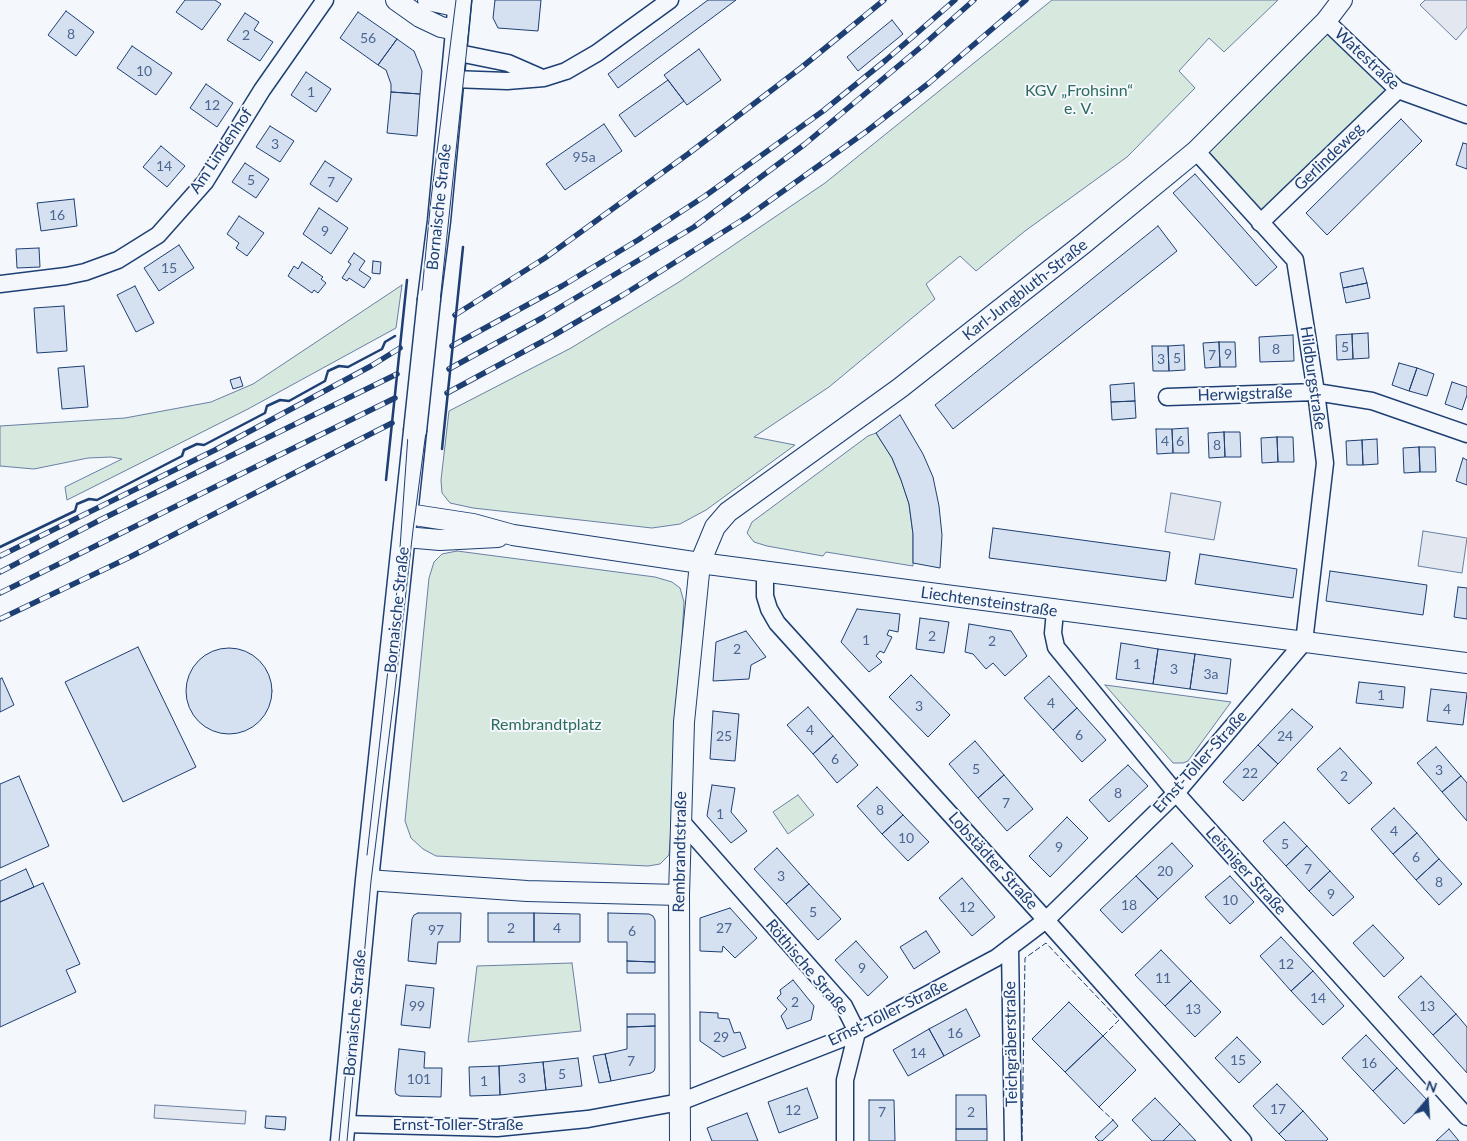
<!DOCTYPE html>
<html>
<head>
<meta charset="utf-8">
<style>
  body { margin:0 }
  #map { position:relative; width:1467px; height:1141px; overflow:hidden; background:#f4f7fb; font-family:Lato,sans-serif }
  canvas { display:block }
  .north { position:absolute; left:1402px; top:1076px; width:50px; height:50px; -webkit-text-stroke:4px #f4f7fb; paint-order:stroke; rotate:18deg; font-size:14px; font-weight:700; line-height:20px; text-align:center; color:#1d3f73 }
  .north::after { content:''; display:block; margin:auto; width:18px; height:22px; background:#1d3f73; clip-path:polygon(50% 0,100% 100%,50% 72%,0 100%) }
</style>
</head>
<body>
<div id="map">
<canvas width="1467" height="1141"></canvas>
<div class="north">N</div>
</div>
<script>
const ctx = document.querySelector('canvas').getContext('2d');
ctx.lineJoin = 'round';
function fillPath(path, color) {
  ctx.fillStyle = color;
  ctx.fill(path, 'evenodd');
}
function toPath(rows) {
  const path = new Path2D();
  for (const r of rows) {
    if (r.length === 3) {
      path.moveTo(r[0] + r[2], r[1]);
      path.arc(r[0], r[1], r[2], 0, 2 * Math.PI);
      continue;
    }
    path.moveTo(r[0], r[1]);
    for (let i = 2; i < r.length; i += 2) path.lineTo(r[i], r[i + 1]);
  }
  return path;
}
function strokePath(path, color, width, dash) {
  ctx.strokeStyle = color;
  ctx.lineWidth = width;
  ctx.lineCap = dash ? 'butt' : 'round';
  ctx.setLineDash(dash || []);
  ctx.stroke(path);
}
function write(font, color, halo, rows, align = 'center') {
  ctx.font = font + ' Lato,sans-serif';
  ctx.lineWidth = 4;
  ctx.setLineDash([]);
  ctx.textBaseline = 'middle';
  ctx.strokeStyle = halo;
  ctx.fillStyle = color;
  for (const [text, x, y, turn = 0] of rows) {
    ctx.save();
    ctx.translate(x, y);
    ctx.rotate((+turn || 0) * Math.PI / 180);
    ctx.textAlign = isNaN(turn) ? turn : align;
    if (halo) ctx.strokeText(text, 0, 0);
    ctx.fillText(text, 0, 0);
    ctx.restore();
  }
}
const green = toPath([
  [1052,0,1278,0,1224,52,1209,38,1179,71,1195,88,1127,157,1025,231,976,271,960,256,926,284,935,299,829,387,754,437,795,445,706,510,680,524,652,528,473,508,450,503,442,493,441,480,449,411,571,348,679,282,825,183,1052,0],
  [1326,21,1398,90,1260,223,1196,151,1326,21],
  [402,285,396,328,248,409,67,500,65,487,122,459,111,457,88,458,34,469,0,466,0,426,125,418,211,402,253,384,402,285],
  [876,433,892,458,901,480,909,504,913,534,913,566,826,552,823,556,767,546,754,542,747,533,752,522,868,436,876,433],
  [457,551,655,577,672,582,680,588,684,602,670,842,669,855,660,864,648,866,436,856,423,849,411,838,405,821,429,578,434,562,442,554,457,551],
  [1105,685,1231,702,1188,761,1183,763,1173,763,1105,685],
  [798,795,814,815,788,834,773,812,798,795],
  [572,963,581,1031,468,1042,477,966,572,963]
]);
fillPath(green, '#d7e8df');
strokePath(green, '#687fa3', 1);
const parking = toPath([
  [1425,0,1467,0,1467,27,1456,40,1420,5,1425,0],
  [1171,493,1221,502,1214,540,1165,532,1171,493],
  [1423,531,1467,538,1462,573,1418,566,1423,531],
  [155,1105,246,1111,245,1124,154,1118,155,1105]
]);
fillPath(parking, '#e3e8f0');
strokePath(parking, '#687fa3', 1);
const building = toPath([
  [185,0,215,0,221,4,202,30,176,12,185,0],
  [495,0,541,0,538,31,498,28,493,18,495,0],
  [708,0,736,0,618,88,608,74,708,0],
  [66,11,94,32,76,56,48,35,66,11],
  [358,12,397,39,378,65,340,38,358,12],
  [245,13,259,22,254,30,273,42,260,61,227,40,245,13],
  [892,20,903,34,858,71,847,57,892,20],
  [397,39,414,51,422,71,420,94,391,92,391,84,386,70,378,65,397,39],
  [132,46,172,73,156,95,117,68,132,46],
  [699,49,721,80,687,105,664,75,699,49],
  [306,72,331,89,316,112,291,95,306,72],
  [668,80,684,101,635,137,619,115,668,80],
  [206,84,233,103,217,127,190,108,206,84],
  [391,92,420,94,417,136,387,133,391,92],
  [1401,119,1422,141,1327,235,1306,213,1401,119],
  [604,124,622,151,565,190,546,164,604,124],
  [270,126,294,141,280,162,256,147,270,126],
  [1463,143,1467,144,1467,169,1456,165,1463,143],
  [161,146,185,166,167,187,143,167,161,146],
  [325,161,352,179,337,202,310,184,325,161],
  [245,163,269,179,256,198,232,182,245,163],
  [1195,174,1277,267,1256,286,1173,193,1195,174],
  [74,199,77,226,41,231,37,203,74,199],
  [319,208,348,228,331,254,303,234,319,208],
  [239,216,264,233,247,256,236,248,239,243,227,234,239,216],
  [1158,226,1177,251,953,429,935,405,1158,226],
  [179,245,194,268,159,291,144,268,179,245],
  [39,248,40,267,17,268,16,249,39,248],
  [354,253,365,261,359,270,371,278,364,288,349,278,347,281,342,278,351,264,348,262,354,253],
  [373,261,381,262,380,274,372,273,373,261],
  [302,262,323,277,321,279,326,283,318,293,314,290,312,293,288,276,294,266,298,269,302,262],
  [1363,268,1367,283,1343,288,1340,273,1363,268],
  [1367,283,1370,298,1346,303,1343,288,1367,283],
  [135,286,154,323,136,332,117,295,135,286],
  [64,306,67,351,37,353,34,308,64,306],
  [1368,333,1369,358,1353,359,1352,334,1368,333],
  [1352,334,1353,359,1337,360,1336,335,1352,334],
  [1293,335,1294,361,1260,362,1259,337,1293,335],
  [1219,342,1220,367,1205,368,1203,343,1219,342],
  [1219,342,1235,342,1236,367,1220,367,1219,342],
  [1184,345,1185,370,1169,371,1168,346,1184,345],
  [1152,346,1168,346,1169,371,1153,371,1152,346],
  [1399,363,1417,368,1409,391,1392,385,1399,363],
  [84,366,88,407,62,409,58,368,84,366],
  [1417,368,1434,374,1427,396,1409,391,1417,368],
  [240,377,243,386,233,389,230,380,240,377],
  [1452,382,1467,387,1467,395,1462,410,1445,404,1452,382],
  [1134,383,1135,401,1111,402,1110,385,1134,383],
  [1135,401,1136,418,1112,420,1111,402,1135,401],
  [900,415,923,454,933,477,939,506,942,535,940,568,913,563,913,534,909,504,901,480,892,458,876,433,900,415],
  [1188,428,1189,453,1173,453,1172,429,1188,428],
  [1156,429,1172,429,1173,453,1157,454,1156,429],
  [1224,432,1240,432,1241,457,1225,457,1224,432],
  [1224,432,1225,457,1209,458,1208,433,1224,432],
  [1277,437,1293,437,1294,462,1278,462,1277,437],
  [1277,437,1278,462,1262,463,1261,438,1277,437],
  [1377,439,1378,464,1363,465,1362,440,1377,439],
  [1362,440,1363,465,1347,465,1346,441,1362,440],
  [1419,447,1435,447,1436,472,1420,472,1419,447],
  [1419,447,1420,472,1404,473,1403,448,1419,447],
  [1463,458,1467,460,1467,485,1456,481,1463,458],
  [993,528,1170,552,1166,581,989,558,993,528],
  [1200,554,1297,569,1293,598,1195,584,1200,554],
  [1330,571,1427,585,1423,615,1326,601,1330,571],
  [1458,587,1467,588,1467,619,1454,617,1458,587],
  [857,609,900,614,898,632,889,630,887,635,892,637,884,653,880,651,876,656,882,662,869,672,841,642,857,609],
  [920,618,949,622,944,653,916,649,920,618],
  [969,624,1011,631,1027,656,1005,676,993,663,986,669,973,654,965,652,969,624],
  [746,631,766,657,751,665,749,679,713,681,716,642,746,631],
  [1121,643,1158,649,1153,684,1116,679,1121,643],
  [138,647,196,767,123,802,65,682,138,647],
  [229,691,43],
  [1158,649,1195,654,1190,689,1153,684,1158,649],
  [1195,654,1231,659,1227,694,1190,689,1195,654],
  [911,675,950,715,928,737,889,697,911,675],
  [1049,676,1077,708,1053,730,1024,698,1049,676],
  [2,678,14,705,0,712,0,679,2,678],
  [1359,682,1405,687,1403,708,1356,703,1359,682],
  [1431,689,1467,693,1463,725,1427,721,1431,689],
  [808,707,833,736,813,754,787,725,808,707],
  [1077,708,1106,740,1082,762,1053,730,1077,708],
  [1292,709,1313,727,1278,764,1258,745,1292,709],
  [713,711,739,714,735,761,710,759,713,711],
  [833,736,858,765,837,783,813,754,833,736],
  [975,741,1004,775,978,798,949,764,975,741],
  [1258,745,1278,764,1243,801,1223,782,1258,745],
  [1436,747,1461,776,1442,792,1417,763,1436,747],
  [1340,748,1372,783,1349,804,1317,769,1340,748],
  [1128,765,1148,786,1109,822,1089,800,1128,765],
  [1004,775,1033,809,1007,831,978,798,1004,775],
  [19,776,49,846,0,868,0,784,19,776],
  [1461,776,1467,783,1467,821,1442,792,1461,776],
  [712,785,735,788,731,812,747,831,731,843,707,816,712,785],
  [877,787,903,815,882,834,857,806,877,787],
  [1394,808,1417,833,1393,854,1371,829,1394,808],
  [903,815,929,842,908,861,882,834,903,815],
  [1067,817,1088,838,1050,877,1029,856,1067,817],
  [1284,822,1307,846,1286,866,1263,841,1284,822],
  [1417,833,1439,859,1416,880,1393,854,1417,833],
  [1172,843,1193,866,1158,899,1136,876,1172,843],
  [1307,846,1330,871,1309,891,1286,866,1307,846],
  [777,848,809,884,786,904,754,869,777,848],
  [1439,859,1462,884,1439,905,1416,880,1439,859],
  [26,869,34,887,0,902,0,881,26,869],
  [1330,871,1354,897,1333,916,1309,891,1330,871],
  [1136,876,1158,899,1122,933,1100,910,1136,876],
  [1230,876,1254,902,1230,924,1205,897,1230,876],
  [962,878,995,917,972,936,939,898,962,878],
  [43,883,80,964,66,970,76,992,0,1027,0,902,43,883],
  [809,884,841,919,818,940,786,904,809,884],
  [730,908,757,938,735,958,723,946,722,952,700,951,700,918,730,908],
  [418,913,461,913,460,942,438,942,436,964,408,961,412,919,414,915,418,913],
  [488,913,534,913,534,942,488,942,488,913],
  [534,913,580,914,580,942,534,942,534,913],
  [608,913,649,914,653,916,655,920,655,962,627,961,627,942,608,942,608,913],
  [1373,925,1404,958,1384,977,1353,943,1373,925],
  [926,931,940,952,914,969,900,947,926,931],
  [1281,937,1313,971,1291,991,1260,956,1281,937],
  [856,941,888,977,868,996,835,960,856,941],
  [1161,950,1191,981,1165,1006,1135,975,1161,950],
  [627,961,655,962,655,973,627,973,627,961],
  [1313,971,1344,1006,1323,1025,1291,991,1313,971],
  [1421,976,1456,1014,1433,1035,1398,997,1421,976],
  [793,980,814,1006,811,1020,787,1029,781,1016,787,1009,777,998,781,994,780,990,793,980],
  [1191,981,1221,1012,1195,1037,1165,1006,1191,981],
  [406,985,434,988,430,1028,401,1025,406,985],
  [1069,1002,1103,1036,1065,1072,1032,1039,1069,1002],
  [966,1009,980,1036,944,1056,929,1029,966,1009],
  [700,1012,718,1013,718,1018,729,1019,734,1033,740,1032,746,1048,723,1057,700,1041,700,1012],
  [627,1014,655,1014,655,1026,627,1027,627,1014],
  [1456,1014,1467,1027,1467,1073,1433,1035,1456,1014],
  [655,1026,655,1068,654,1071,651,1073,611,1081,605,1054,627,1049,627,1027,655,1026],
  [929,1029,944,1056,908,1076,893,1050,929,1029],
  [1366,1035,1397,1068,1373,1091,1342,1058,1366,1035],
  [1103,1036,1136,1070,1099,1107,1065,1072,1103,1036],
  [1237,1037,1261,1062,1239,1083,1215,1058,1237,1037],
  [399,1049,425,1052,424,1068,442,1068,441,1097,400,1096,396,1094,395,1090,399,1049],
  [605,1054,611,1081,599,1083,593,1056,605,1054],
  [578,1058,582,1086,546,1090,543,1062,578,1058],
  [543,1062,546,1090,500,1095,499,1066,543,1062],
  [499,1066,500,1095,470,1096,469,1067,499,1066],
  [1397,1068,1428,1101,1404,1124,1373,1091,1397,1068],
  [1277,1084,1303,1111,1279,1134,1253,1106,1277,1084],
  [807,1088,818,1118,779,1133,768,1102,807,1088],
  [956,1095,986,1095,987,1129,956,1129,956,1095],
  [1155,1098,1180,1124,1163,1141,1152,1141,1132,1120,1155,1098],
  [869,1100,894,1100,895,1141,869,1141,869,1100],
  [1303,1111,1328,1139,1326,1141,1286,1141,1279,1134,1303,1111],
  [747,1113,758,1141,712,1141,707,1128,747,1113],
  [266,1116,286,1117,285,1130,265,1128,266,1116],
  [1113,1120,1118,1126,1102,1141,1099,1141,1095,1137,1113,1120],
  [1180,1124,1196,1141,1163,1141,1180,1124],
  [956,1129,987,1129,987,1141,956,1141,956,1129],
  [1449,1129,1459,1141,1436,1141,1449,1129]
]);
fillPath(building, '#d5e0f0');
strokePath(building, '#1d3f73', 1);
const minor = toPath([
  [1326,21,1398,90,1467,115],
  [454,52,508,63,540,77],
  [452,79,507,81,544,78,566,71,597,53,670,0],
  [1260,223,1398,90],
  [0,284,66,276,85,272,118,260,158,235,205,182,262,90,325,0],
  [1167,397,1316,392,1372,401,1467,434],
  [765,572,765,596,769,609,777,623,1046,920,1243,1141],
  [1055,611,1053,633,1056,647,1176,793,1467,1117],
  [681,821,844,1006,857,1032,845,1080,845,1141],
  [1010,947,1013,1141],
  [344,1124,497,1128,588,1119,680,1102,841,1039,857,1032,996,958,1046,920,1176,793,1304,642,1325,463,1316,392,1295,260,1196,151]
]);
const tertiary = toPath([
  [396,0,420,17,441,27,456,30],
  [428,0,459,7],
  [408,514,473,524,513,535,700,563,1467,663],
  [405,537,440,540,498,537],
  [367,880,527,891,679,895],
  [680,1141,679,895,684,722,700,563,715,527,728,512,900,388,1083,244,1196,151,1326,21,1342,0]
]);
const secondary = toPath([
  [429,299,439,221,460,0],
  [342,1141,367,880,415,431]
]);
strokePath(minor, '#1d3f73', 19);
strokePath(tertiary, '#1d3f73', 22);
strokePath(secondary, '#1d3f73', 25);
strokePath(minor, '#f4f7fb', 16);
strokePath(tertiary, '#f4f7fb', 20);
strokePath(secondary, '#f4f7fb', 22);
strokePath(toPath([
  [367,855,397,590,408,435,431,199,456,0],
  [339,1141,349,1039],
  [347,1141,371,881,395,689,413,530,427,424,472,0]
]), '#1d3f73', 1);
const rail = toPath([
  [455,315,545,258,688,154,802,67,884,0],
  [452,346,562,286,638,240,705,196,823,111,886,60,955,0],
  [449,369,542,318,694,227,805,144,921,47,974,0],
  [447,393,549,338,623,295,747,217,867,131,929,83,1026,0],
  [0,556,215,450,371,366,400,348],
  [0,572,102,519,397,374],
  [0,593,395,398],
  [0,619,128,558,392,423]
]);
strokePath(rail, '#1d3f73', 5.5);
strokePath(rail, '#f4f7fb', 4, [11]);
const secondaryBridge = toPath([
  [415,431,429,299]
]);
strokePath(secondaryBridge, '#1d3f73', 25, []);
strokePath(secondaryBridge, '#f4f7fb', 22);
strokePath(toPath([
  [1099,1107,1113,1120],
  [1022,1141,1025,958,1046,943,1119,1020,1103,1036]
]), '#1d3f73', 1, [6, 2.5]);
strokePath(toPath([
  [442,449,463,247],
  [386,480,407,280],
  [0,547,75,511,77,504,89,499,97,500,182,456,184,450,197,444,204,445,265,413,267,406,280,400,289,401,325,381,328,371,339,366,348,367,382,349,385,342,395,336]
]), '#1d3f73', 2.5);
write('14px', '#4b6792', null, [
  ["8",71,34],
  ["2",246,35],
  ["56",368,38],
  ["10",144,71],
  ["1",311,92],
  ["12",212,105],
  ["3",275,144],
  ["95a",584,157],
  ["14",164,166],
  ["5",251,180],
  ["7",331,182],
  ["16",57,215],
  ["9",325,231],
  ["15",169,268],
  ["5",1345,347],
  ["8",1276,349],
  ["9",1228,354],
  ["7",1212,355],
  ["5",1177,358],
  ["3",1161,359],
  ["4",1165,441],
  ["6",1180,441],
  ["8",1217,445],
  ["2",932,636],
  ["1",866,640],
  ["2",992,641],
  ["2",737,649],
  ["1",1137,664],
  ["3",1174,669],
  ["3a",1211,674],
  ["1",1381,695],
  ["4",1051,703],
  ["3",919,706],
  ["4",1447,709],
  ["4",810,730],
  ["6",1079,735],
  ["25",724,736],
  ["24",1285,736],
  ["6",835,759],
  ["5",976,769],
  ["3",1439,770],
  ["22",1250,773],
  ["2",1344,776],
  ["8",1118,793],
  ["7",1006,803],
  ["8",880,810],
  ["1",720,814],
  ["4",1394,831],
  ["10",906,838],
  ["5",1285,844],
  ["9",1059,847],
  ["6",1416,857],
  ["7",1308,869],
  ["20",1165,871],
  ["3",781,876],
  ["8",1439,882],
  ["9",1331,894],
  ["10",1230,900],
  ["18",1129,905],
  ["12",967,907],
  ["5",813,912],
  ["2",511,928],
  ["4",557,928],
  ["27",724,928],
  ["97",436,930],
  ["6",632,931],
  ["12",1286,964],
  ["9",862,968],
  ["11",1163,978],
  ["14",1318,998],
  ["2",795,1002],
  ["99",417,1006],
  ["13",1427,1006],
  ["13",1193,1009],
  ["16",955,1033],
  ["29",721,1037],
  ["14",918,1053],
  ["15",1238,1060],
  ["7",631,1061],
  ["16",1369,1063],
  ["5",562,1074],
  ["3",522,1078],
  ["101",419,1079],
  ["1",484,1081],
  ["17",1278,1109],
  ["12",793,1110],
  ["7",882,1112],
  ["2",971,1112]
]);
write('16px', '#1d3f73', '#f4f7fb', [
  ["Watestraße",1367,59,43],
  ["Am Lindenhof",221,151,-56],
  ["Gerlindeweg",1329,157,-44],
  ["Bornaische Straße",439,207,-84],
  ["Karl-Jungbluth-Straße",1025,290,-38],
  ["Hildburgstraße",1313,378,82],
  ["Herwigstraße",1245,394,-2],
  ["Liechtensteinstraße",989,602,8],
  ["Bornaische Straße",397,610,-84],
  ["Ernst-Toller-Straße",1200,762,-48],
  ["Rembrandtstraße",680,852,-89],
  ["Lobstädter Straße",993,861,48],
  ["Leisniger Straße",1246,871,48],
  ["Röthische Straße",807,967,50],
  ["Bornaische Straße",355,1013,-85],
  ["Ernst-Toller-Straße",888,1013,-26],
  ["Teichgräberstraße",1011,1044,-91],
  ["Ernst-Toller-Straße",458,1125]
]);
write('16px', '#2c6c60', '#f4f7fb', [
  ["KGV „Frohsinn“",1079,91],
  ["e. V.",1079,109],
  ["Rembrandtplatz",546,725]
]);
</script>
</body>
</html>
